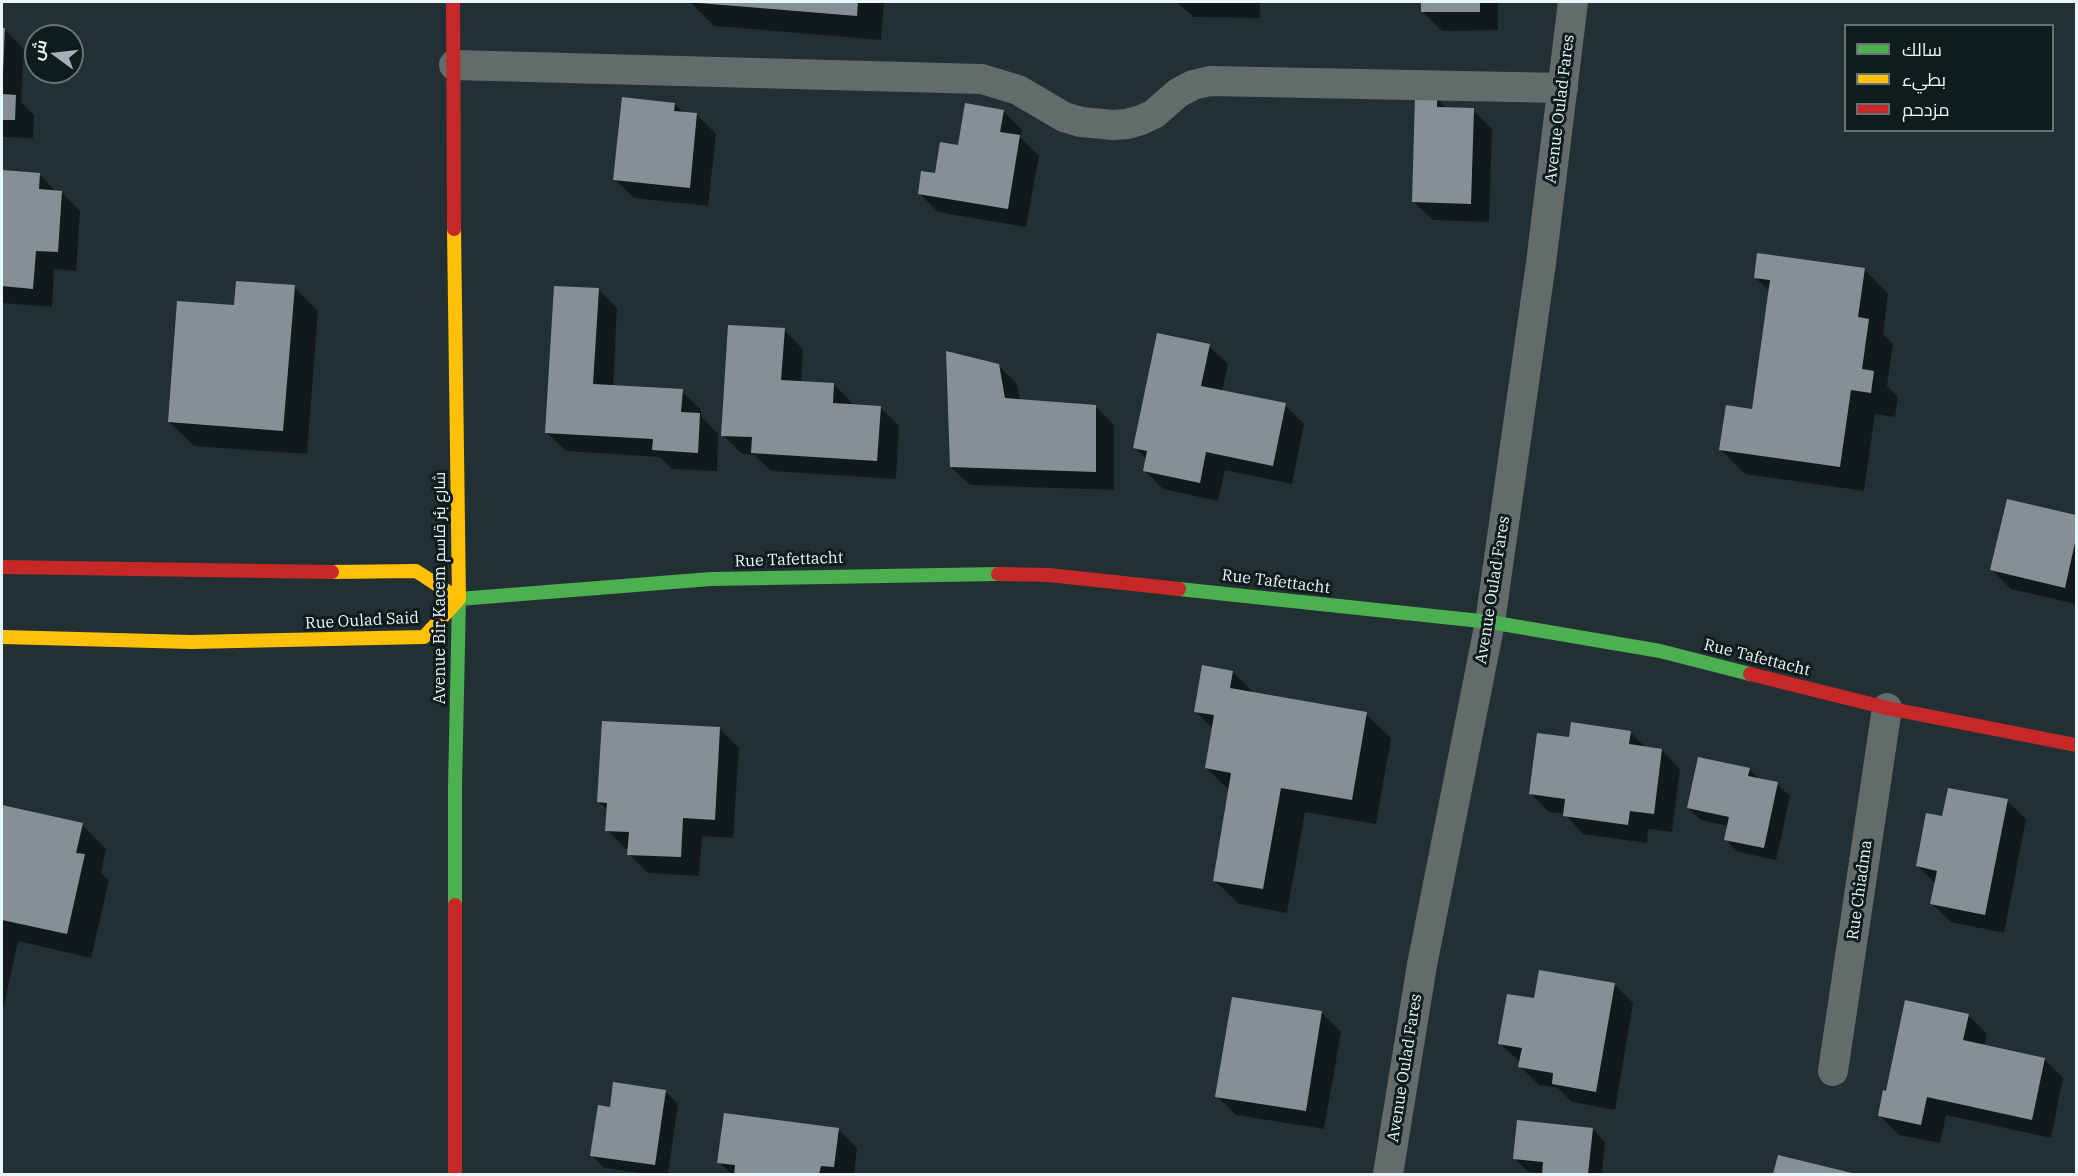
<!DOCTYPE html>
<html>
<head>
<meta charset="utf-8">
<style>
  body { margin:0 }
  #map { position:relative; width:2078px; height:1176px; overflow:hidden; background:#233033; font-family:"IBM Plex Serif",Cairo,serif }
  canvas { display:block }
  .frame { position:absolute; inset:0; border:3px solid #e8f7f9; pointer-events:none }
  .legend { position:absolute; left:1844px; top:24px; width:210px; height:108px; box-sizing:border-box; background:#101b1d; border:2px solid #667375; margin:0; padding:8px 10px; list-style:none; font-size:18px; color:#e8f7f9 }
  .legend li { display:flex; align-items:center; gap:12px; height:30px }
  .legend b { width:30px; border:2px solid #667375 }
  .north { position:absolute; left:24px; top:24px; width:60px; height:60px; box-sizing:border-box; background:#101b1d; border:2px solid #667375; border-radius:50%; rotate:285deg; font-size:16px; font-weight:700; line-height:24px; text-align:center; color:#e8f7f9 }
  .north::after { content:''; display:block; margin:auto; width:21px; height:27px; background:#a3b1b4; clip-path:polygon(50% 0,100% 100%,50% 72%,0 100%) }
</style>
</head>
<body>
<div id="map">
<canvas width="2078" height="1176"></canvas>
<div class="frame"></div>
<ul class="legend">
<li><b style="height:8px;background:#4caf50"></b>سالك</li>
<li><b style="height:8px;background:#ffc107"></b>بطيء</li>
<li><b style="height:8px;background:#c62828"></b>مزدحم</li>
</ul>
<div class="north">ش</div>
</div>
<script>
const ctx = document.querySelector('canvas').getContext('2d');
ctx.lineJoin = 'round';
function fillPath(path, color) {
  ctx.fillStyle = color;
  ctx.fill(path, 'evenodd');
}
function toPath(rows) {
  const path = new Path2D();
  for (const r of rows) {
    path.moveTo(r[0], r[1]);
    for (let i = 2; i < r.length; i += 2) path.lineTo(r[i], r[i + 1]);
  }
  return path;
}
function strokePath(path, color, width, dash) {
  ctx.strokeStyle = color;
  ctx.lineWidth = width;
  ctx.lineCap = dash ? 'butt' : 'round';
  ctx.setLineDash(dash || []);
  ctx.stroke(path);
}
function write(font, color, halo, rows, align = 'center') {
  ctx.font = font + ' "IBM Plex Serif",Cairo,serif';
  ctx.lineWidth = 6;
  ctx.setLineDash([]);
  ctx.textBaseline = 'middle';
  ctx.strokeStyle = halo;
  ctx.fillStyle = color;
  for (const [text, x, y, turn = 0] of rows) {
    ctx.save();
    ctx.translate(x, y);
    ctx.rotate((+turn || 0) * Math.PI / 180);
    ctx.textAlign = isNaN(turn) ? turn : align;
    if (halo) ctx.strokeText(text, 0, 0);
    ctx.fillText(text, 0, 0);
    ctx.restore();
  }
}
fillPath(toPath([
  [690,2,884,2,881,40,714,26],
  [1177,2,1260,2,1260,18,1193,17],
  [1423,2,1498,2,1498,30,1442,31,1423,12],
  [2,30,5,30,24,49,21,102,34,115,33,138,2,137],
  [1437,98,1447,109,1473,110,1492,129,1489,222,1433,220,1414,202],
  [675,104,684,113,697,115,716,134,708,206,634,198,615,180],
  [1003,111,1022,130,1020,137,1039,156,1026,227,938,212,919,193,959,147],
  [2,172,39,174,56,192,61,192,80,211,76,271,54,269,52,307,2,303],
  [1864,269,1888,294,1883,334,1893,344,1887,386,1898,397,1895,417,1875,414,1864,491,1745,474,1721,450,1753,410,1770,292,1756,278],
  [294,287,318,311,307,454,194,446,169,422,235,307],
  [598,289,617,308,613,387,682,391,701,410,701,416,718,434,717,471,672,469,660,457,566,451,547,433],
  [784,330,803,349,801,383,834,384,852,403,852,405,880,407,899,426,896,479,771,471,754,455,742,454,723,435],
  [1209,346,1228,364,1222,392,1285,405,1304,424,1292,484,1225,470,1218,501,1163,489,1144,470,1146,459,1135,447],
  [998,365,1017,384,1020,401,1095,406,1114,425,1114,490,970,485,951,467],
  [2008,501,2076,517,2076,604,2011,589,1992,570],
  [1233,672,1255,694,1366,714,1391,738,1376,824,1305,812,1287,913,1239,904,1214,880,1230,791,1206,768,1213,729,1196,712],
  [720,729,739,748,733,838,702,836,699,876,648,873,629,854,629,849,626,849,607,830,608,811,599,802],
  [1630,732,1646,748,1662,750,1680,769,1672,832,1648,829,1647,843,1583,834,1565,814,1549,812,1530,793],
  [1749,769,1760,780,1777,784,1790,796,1776,860,1738,852,1725,839,1728,826,1701,820,1688,808],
  [2007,801,2026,819,2004,933,1951,922,1932,904,1936,884,1917,866,1943,818],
  [2,806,82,825,106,849,101,873,109,880,91,958,18,941,2,1014],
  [1614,984,1633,1003,1615,1110,1572,1102,1558,1088,1539,1085,1520,1066,1521,1063,1500,1044,1535,1000],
  [1233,998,1322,1013,1341,1032,1324,1129,1236,1115,1217,1096],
  [1968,1015,1987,1034,1984,1047,2044,1059,2063,1078,2051,1138,1946,1115,1940,1143,1899,1135,1880,1116],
  [666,1092,678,1104,668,1174,649,1174,604,1168,592,1155,611,1108],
  [838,1129,857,1148,854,1174,731,1174,719,1162],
  [1593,1129,1605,1142,1602,1174,1543,1174,1543,1173,1527,1171,1514,1158],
  [1779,1157,1853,1174,1775,1174]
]), '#0007');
fillPath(toPath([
  [699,2,858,2,857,16,699,3],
  [1421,2,1480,2,1480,12,1421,12],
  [2,28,5,28,3,72,2,72],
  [2,94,16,95,15,120,2,120],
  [1415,96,1437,97,1437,107,1474,108,1471,204,1412,202],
  [622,97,675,103,674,111,697,113,690,188,613,180],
  [965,103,1004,110,1000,132,1020,135,1008,209,918,194,921,171,935,173,940,142,958,145],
  [2,170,40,173,39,189,62,191,58,252,36,251,33,289,2,286],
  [1757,253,1865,268,1858,317,1869,319,1862,369,1874,371,1871,393,1851,390,1840,467,1719,450,1726,405,1752,409,1770,280,1754,278],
  [236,281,295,285,283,431,168,422,177,301,234,305],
  [554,286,599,288,593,384,683,389,681,412,700,413,698,453,652,450,653,439,545,433],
  [728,325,785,328,781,380,834,383,833,403,881,406,877,461,751,453,752,437,721,436],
  [1157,333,1210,344,1201,386,1286,403,1273,466,1206,452,1200,483,1143,471,1147,451,1133,448],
  [946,351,999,364,1005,398,1096,405,1096,472,950,467],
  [2007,499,2076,515,2076,538,2065,588,1990,570],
  [1202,665,1233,671,1230,688,1367,712,1352,800,1281,788,1263,889,1213,881,1231,773,1205,768,1214,715,1194,712],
  [602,721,720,727,715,820,683,818,681,857,627,855,629,832,605,831,607,803,597,802],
  [1571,722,1631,731,1629,744,1662,749,1654,814,1630,811,1628,825,1563,816,1565,799,1529,794,1537,733,1569,737],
  [1698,757,1750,768,1748,776,1778,782,1764,848,1724,840,1729,817,1687,808],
  [1948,788,2008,799,1985,915,1930,904,1937,871,1916,866,1926,813,1942,816],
  [2,805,83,823,76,853,85,854,67,934,2,920],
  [1539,970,1615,983,1596,1092,1552,1084,1553,1073,1518,1067,1522,1048,1498,1044,1507,994,1534,998],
  [1232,997,1322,1011,1306,1111,1215,1097],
  [1905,1000,1969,1014,1963,1040,2045,1058,2032,1120,1927,1097,1921,1125,1878,1116,1883,1090,1886,1091],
  [613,1082,666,1090,655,1165,590,1156,598,1105,610,1107],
  [724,1113,839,1128,834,1167,821,1166,819,1174,734,1174,735,1165,717,1163],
  [1517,1120,1593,1128,1588,1174,1542,1174,1543,1162,1513,1159],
  [1778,1155,1856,1174,1773,1174]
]), '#869094');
strokePath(toPath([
  [454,65,982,79,1018,90,1064,117,1081,122,1113,125,1127,124,1141,120,1154,114,1178,93,1193,85,1210,81,1563,88],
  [1833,1071,1887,708],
  [1388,1174,1422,965,1490,622,1541,263,1573,2]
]), '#646c6b', 30);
strokePath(toPath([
  [1179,589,1490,622,1660,651,1750,674],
  [459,599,711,579,998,574],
  [455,905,455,786,459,599]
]), '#4caf50', 14);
strokePath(toPath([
  [454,229,459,599],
  [332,572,416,571,459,599],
  [2,637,191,642,424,637,459,599]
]), '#ffc107', 14);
strokePath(toPath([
  [453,2,454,229],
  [2,567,332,572],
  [998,574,1049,575,1179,589],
  [1750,674,1887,708,2076,745],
  [455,905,455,1174]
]), '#c62828', 14);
write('16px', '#e8f7f9', '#101b1d', [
  ["Avenue Oulad Fares",1560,109,-83],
  ["Rue Tafettacht",789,560,-2],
  ["Rue Tafettacht",1276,582,7],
  ["Avenue Bir Kacem شارع بئر قاسم",440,588,-90],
  ["Avenue Oulad Fares",1493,590,-81],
  ["Rue Oulad Said",362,621,-3],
  ["Rue Tafettacht",1757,658,14],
  ["Rue Chiadma",1860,890,-82],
  ["Avenue Oulad Fares",1405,1068,-81]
]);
</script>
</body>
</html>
